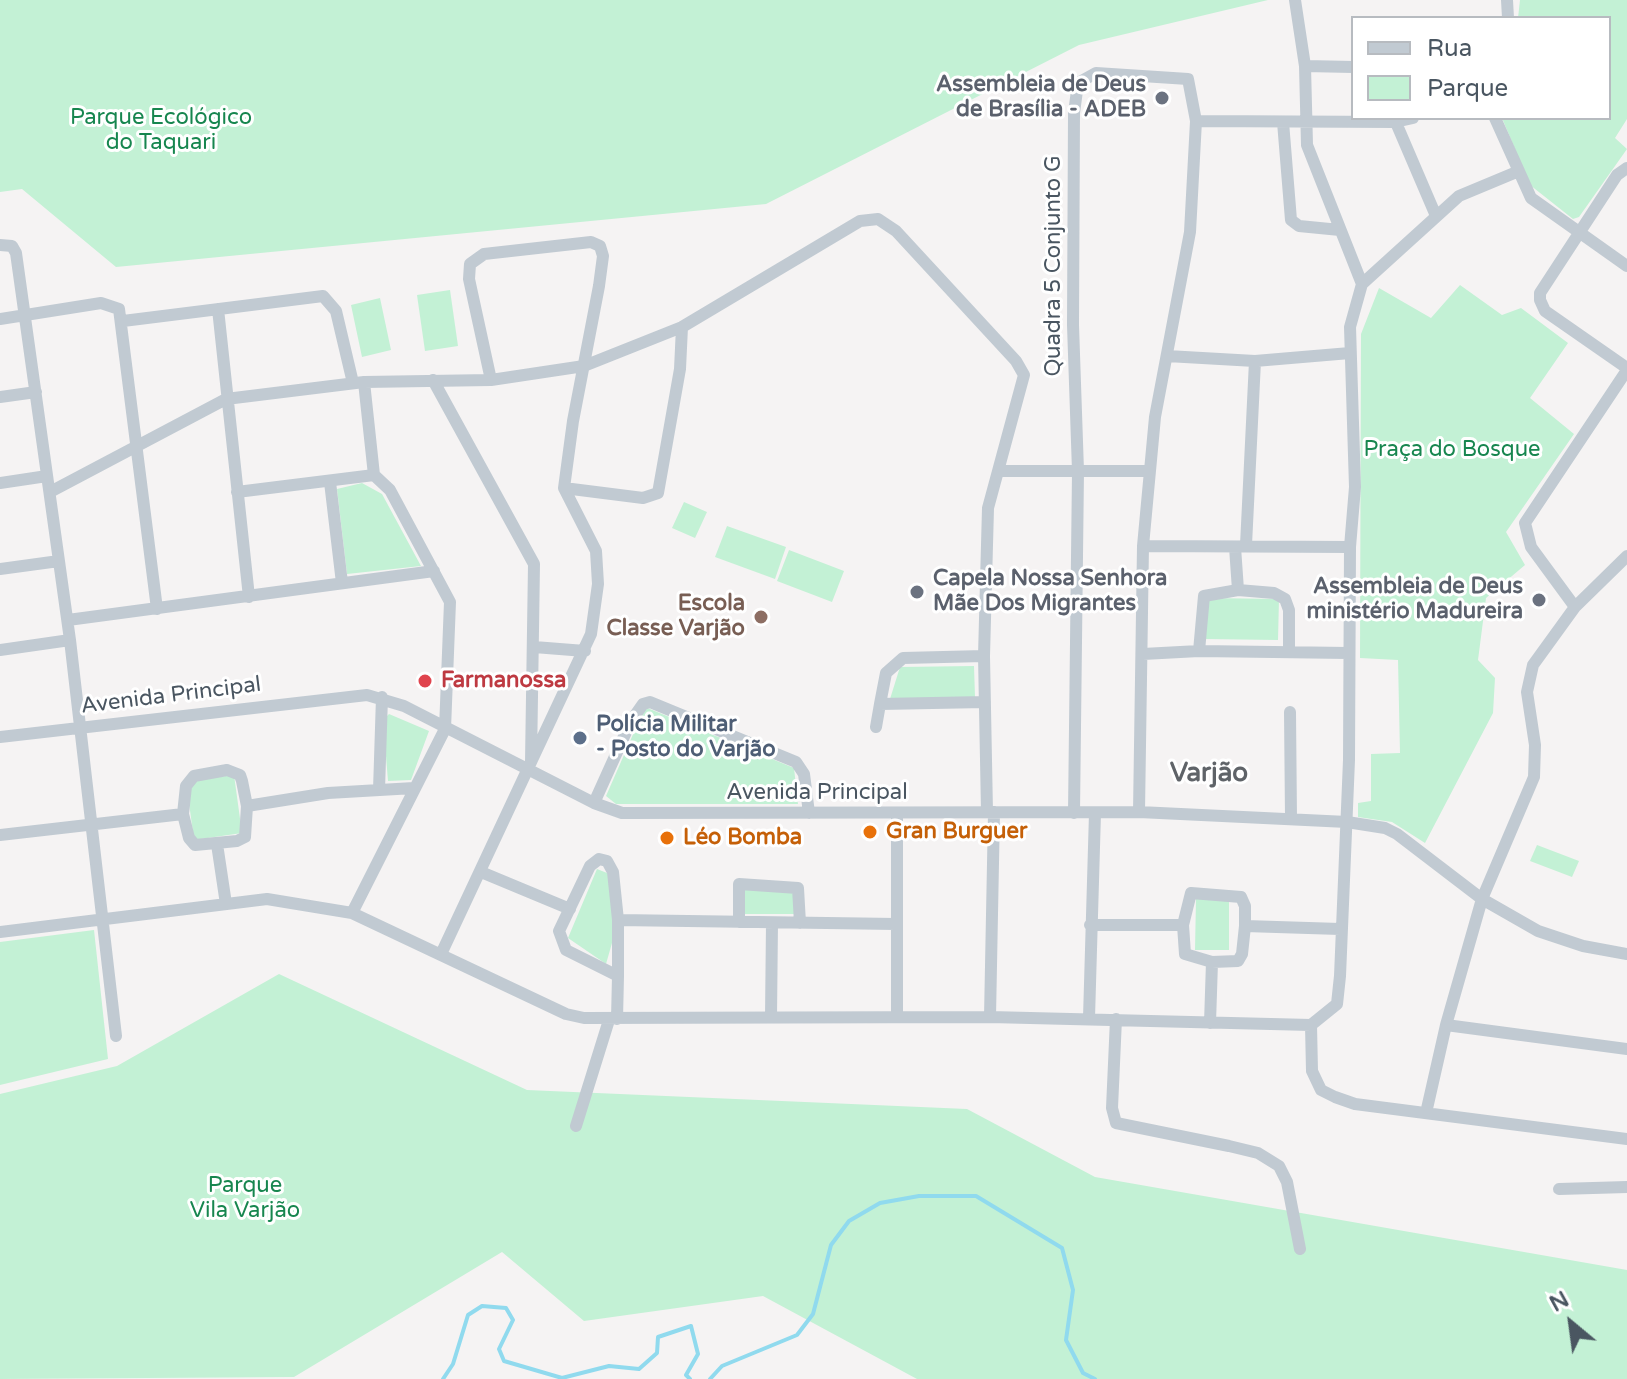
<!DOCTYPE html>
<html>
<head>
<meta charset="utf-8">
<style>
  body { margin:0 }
  #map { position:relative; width:1627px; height:1379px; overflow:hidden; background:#f5f3f3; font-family:"Varela Round",sans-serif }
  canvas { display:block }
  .legend { position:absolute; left:1351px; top:16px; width:260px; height:104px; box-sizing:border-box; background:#fff; border:2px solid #b7bbc0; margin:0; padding:10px 14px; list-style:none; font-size:24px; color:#4a5661 }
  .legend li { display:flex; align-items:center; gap:16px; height:40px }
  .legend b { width:40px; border:2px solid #b7bbc0 }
  .north { position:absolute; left:1531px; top:1283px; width:80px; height:80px; -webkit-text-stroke:6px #fff; paint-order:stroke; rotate:331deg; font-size:22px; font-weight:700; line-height:32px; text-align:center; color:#4a5661 }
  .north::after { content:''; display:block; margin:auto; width:28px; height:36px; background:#4a5661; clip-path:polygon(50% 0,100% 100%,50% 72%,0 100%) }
</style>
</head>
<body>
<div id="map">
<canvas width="1627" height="1379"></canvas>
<ul class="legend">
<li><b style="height:10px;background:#c1cad2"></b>Rua</li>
<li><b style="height:22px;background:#c3f1d5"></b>Parque</li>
</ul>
<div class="north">N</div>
</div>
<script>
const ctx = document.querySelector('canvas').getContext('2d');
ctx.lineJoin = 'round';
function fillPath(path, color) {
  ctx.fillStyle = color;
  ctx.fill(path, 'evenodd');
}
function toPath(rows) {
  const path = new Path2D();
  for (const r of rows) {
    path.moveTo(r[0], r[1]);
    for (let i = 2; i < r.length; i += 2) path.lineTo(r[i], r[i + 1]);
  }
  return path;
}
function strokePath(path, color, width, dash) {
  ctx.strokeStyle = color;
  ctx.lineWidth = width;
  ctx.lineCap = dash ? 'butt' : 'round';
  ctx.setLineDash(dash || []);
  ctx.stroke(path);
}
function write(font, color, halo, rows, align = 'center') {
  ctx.font = font + ' "Varela Round",sans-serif';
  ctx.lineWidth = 6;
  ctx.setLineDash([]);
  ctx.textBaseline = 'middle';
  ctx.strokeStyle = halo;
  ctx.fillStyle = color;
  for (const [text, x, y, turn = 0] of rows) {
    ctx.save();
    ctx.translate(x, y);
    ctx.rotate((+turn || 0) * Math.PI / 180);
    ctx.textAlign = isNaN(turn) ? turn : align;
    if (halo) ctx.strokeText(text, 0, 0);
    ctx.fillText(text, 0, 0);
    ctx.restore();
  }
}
fillPath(toPath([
  [0,0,1268,0,1079,45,766,204,116,267,22,189,0,192],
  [1520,0,1627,0,1627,119,1615,138,1627,149,1579,217,1573,219,1530,185,1502,118,1609,118,1609,18,1518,18],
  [1460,285,1502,315,1521,308,1568,343,1530,398,1574,434,1506,532,1525,565,1486,598,1478,660,1495,678,1493,713,1425,843,1392,822,1358,817,1358,803,1371,801,1371,754,1400,753,1398,660,1360,658,1361,334,1379,288,1431,318],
  [450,290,458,346,425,351,417,295],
  [380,298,391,350,362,357,351,305],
  [362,483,382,494,421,566,347,574,337,489],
  [684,502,707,512,695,538,672,528],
  [727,526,786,547,775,579,715,557],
  [789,550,844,571,832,602,777,581],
  [1206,598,1279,599,1278,640,1205,639],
  [974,666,975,697,890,699,900,667],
  [645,707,794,768,798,804,616,804,606,796],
  [389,714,429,731,411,780,388,781,383,720],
  [234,775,242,833,194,840,186,781],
  [1537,845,1579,861,1572,877,1530,861],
  [597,869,612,875,612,943,606,964,568,938],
  [745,888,794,889,794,914,745,914],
  [1196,899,1229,899,1229,950,1195,950],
  [94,930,108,1059,0,1085,0,942],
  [279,974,527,1090,967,1109,1095,1177,1627,1270,1627,1379,917,1379,763,1296,584,1321,502,1252,294,1377,0,1379,0,1094,117,1066]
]), '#c3f1d5');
strokePath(toPath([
  [443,1379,453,1364,468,1315,482,1306,506,1308,513,1320,499,1349,504,1361,562,1378,609,1366,639,1369,657,1353,658,1337,691,1326,698,1354,686,1375,690,1379],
  [710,1379,722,1366,797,1335,813,1314,831,1245,849,1221,880,1203,919,1196,976,1196,1062,1248,1073,1290,1066,1340,1083,1373,1095,1379]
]), '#90daee', 4);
strokePath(toPath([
  [1295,0,1305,66,1307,145,1362,284],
  [1507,0,1508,18],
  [1305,66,1353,67],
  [1394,118,1436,216],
  [1495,118,1531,198,1627,266],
  [1196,121,1395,122,1413,118],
  [1283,122,1291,220,1299,226,1340,230],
  [1627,168,1617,175,1540,293,1540,300,1545,311,1627,368],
  [0,245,12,246,16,253,70,640,116,1036],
  [1362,284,1459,196,1519,171],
  [218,309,249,597],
  [0,319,101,303,119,309,157,609],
  [123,321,323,296,336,311,353,383],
  [1167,356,1255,361,1350,353],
  [433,380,534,564,531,762],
  [491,380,469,279,470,264,484,254,591,242,600,246,603,256,599,286,573,421,564,488],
  [364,382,374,475],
  [0,397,36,392],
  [999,471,1150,471],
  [330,482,342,583],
  [0,483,47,476],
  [564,488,643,498,658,493,680,369,682,327],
  [50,492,226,399,364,382,491,380,584,366,682,327,860,221,878,219,896,231,1016,361,1024,375,988,508,984,656,987,812],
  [237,492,374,475],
  [1246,545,1255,361],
  [1143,546,1350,547],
  [1235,547,1238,590],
  [0,569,59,561],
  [1575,607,1531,547,1525,523,1627,370],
  [68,620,434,571],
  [534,647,585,651],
  [0,650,70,640],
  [1199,651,1204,596,1238,590,1274,593,1285,599,1289,610,1289,651],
  [1143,654,1199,651,1348,653],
  [880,704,886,673,903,658,984,656],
  [1290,712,1291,818],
  [876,727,880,704,985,702],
  [0,737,367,695,404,706,594,803,622,813,1139,812,1347,822,1385,828,1397,834,1482,899,1538,931,1583,946,1627,954],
  [227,770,240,775,242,781,247,806,245,837,237,841,195,845,189,838,183,814,186,786,194,776,227,770],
  [379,790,382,697],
  [594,803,631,721,643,704,650,702,796,762,804,774,809,813],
  [247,806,328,793,414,788],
  [1074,813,1078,471,1073,325,1074,113,1078,83,1096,73,1188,79,1196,121,1190,232,1155,417,1143,546,1139,812],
  [897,814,897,1016],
  [0,835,183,814],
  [217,844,226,904],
  [481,872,570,909],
  [1191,893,1241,897,1245,906,1245,926,1242,954,1238,961,1212,962,1185,954,1183,925,1191,893],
  [352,913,445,729,450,602,390,490,374,475],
  [618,920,896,924],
  [739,922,739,884,798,888,800,923],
  [1090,925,1183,925],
  [1245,926,1340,929],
  [0,932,267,899,352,913,566,1014,584,1018,990,1017,1311,1025,1337,1004,1340,976,1349,760,1350,547,1355,487,1350,327,1362,284],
  [442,952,591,634,598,584,596,551,564,488],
  [771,1017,772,923],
  [990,1017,994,812],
  [1089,1018,1095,813],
  [617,1019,618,976,618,920,613,872,607,861,599,859,590,866,559,931,566,950,618,976],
  [1116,1019,1112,1108,1116,1123,1229,1146,1258,1153,1279,1166,1287,1182,1300,1249],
  [1210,1023,1212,962],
  [1311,1025,1312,1071,1321,1090,1335,1097,1355,1104,1627,1139],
  [1446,1025,1627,1049],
  [1426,1113,1446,1025,1482,899,1534,777,1535,745,1527,692,1533,665,1575,607,1627,556],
  [576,1126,609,1020],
  [1559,1189,1627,1187]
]), '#c1cad2', 12);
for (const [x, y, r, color] of [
  [1162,98,8,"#6b7280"],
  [917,592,8,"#6b7280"],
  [1539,600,8,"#6b7280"],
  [761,617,8,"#8d6e63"],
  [425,681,8,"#e0444e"],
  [580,738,8,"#5c6f8a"],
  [870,832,8,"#e8710a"],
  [667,838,8,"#e8710a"]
]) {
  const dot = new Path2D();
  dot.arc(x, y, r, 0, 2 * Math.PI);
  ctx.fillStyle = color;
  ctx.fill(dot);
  strokePath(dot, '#fff', 3);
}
write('bold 22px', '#5b616d', '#fff', [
  ["Assembleia de Deus",1146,85],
  ["de Brasília - ADEB",1146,110],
  ["Capela Nossa Senhora",933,579,"left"],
  ["Mãe Dos Migrantes",933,604,"left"],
  ["Assembleia de Deus",1523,587],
  ["ministério Madureira",1523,612]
], 'right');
write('22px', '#17864f', '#fff', [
  ["Parque Ecológico",161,118],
  ["do Taquari",161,143],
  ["Praça do Bosque",1452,450],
  ["Parque",245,1186],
  ["Vila Varjão",245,1211]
]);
write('22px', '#4a5661', '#fff', [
  ["Quadra 5 Conjunto G",1054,266,-90],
  ["Avenida Principal",171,696,-7],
  ["Avenida Principal",817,793]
]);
write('bold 22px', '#785e54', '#fff', [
  ["Escola",745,604],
  ["Classe Varjão",745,629]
], 'right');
write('bold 22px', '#be3a42', '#fff', [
  ["Farmanossa",441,681]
], 'left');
write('bold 22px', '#4e5e75', '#fff', [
  ["Polícia Militar",596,725],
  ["- Posto do Varjão",596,750]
], 'left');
write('bold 22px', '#c56008', '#fff', [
  ["Gran Burguer",886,832],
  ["Léo Bomba",683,838]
], 'left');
write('bold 26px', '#5f6368', '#fff', [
  ["Varjão",1209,774]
]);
</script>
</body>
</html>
